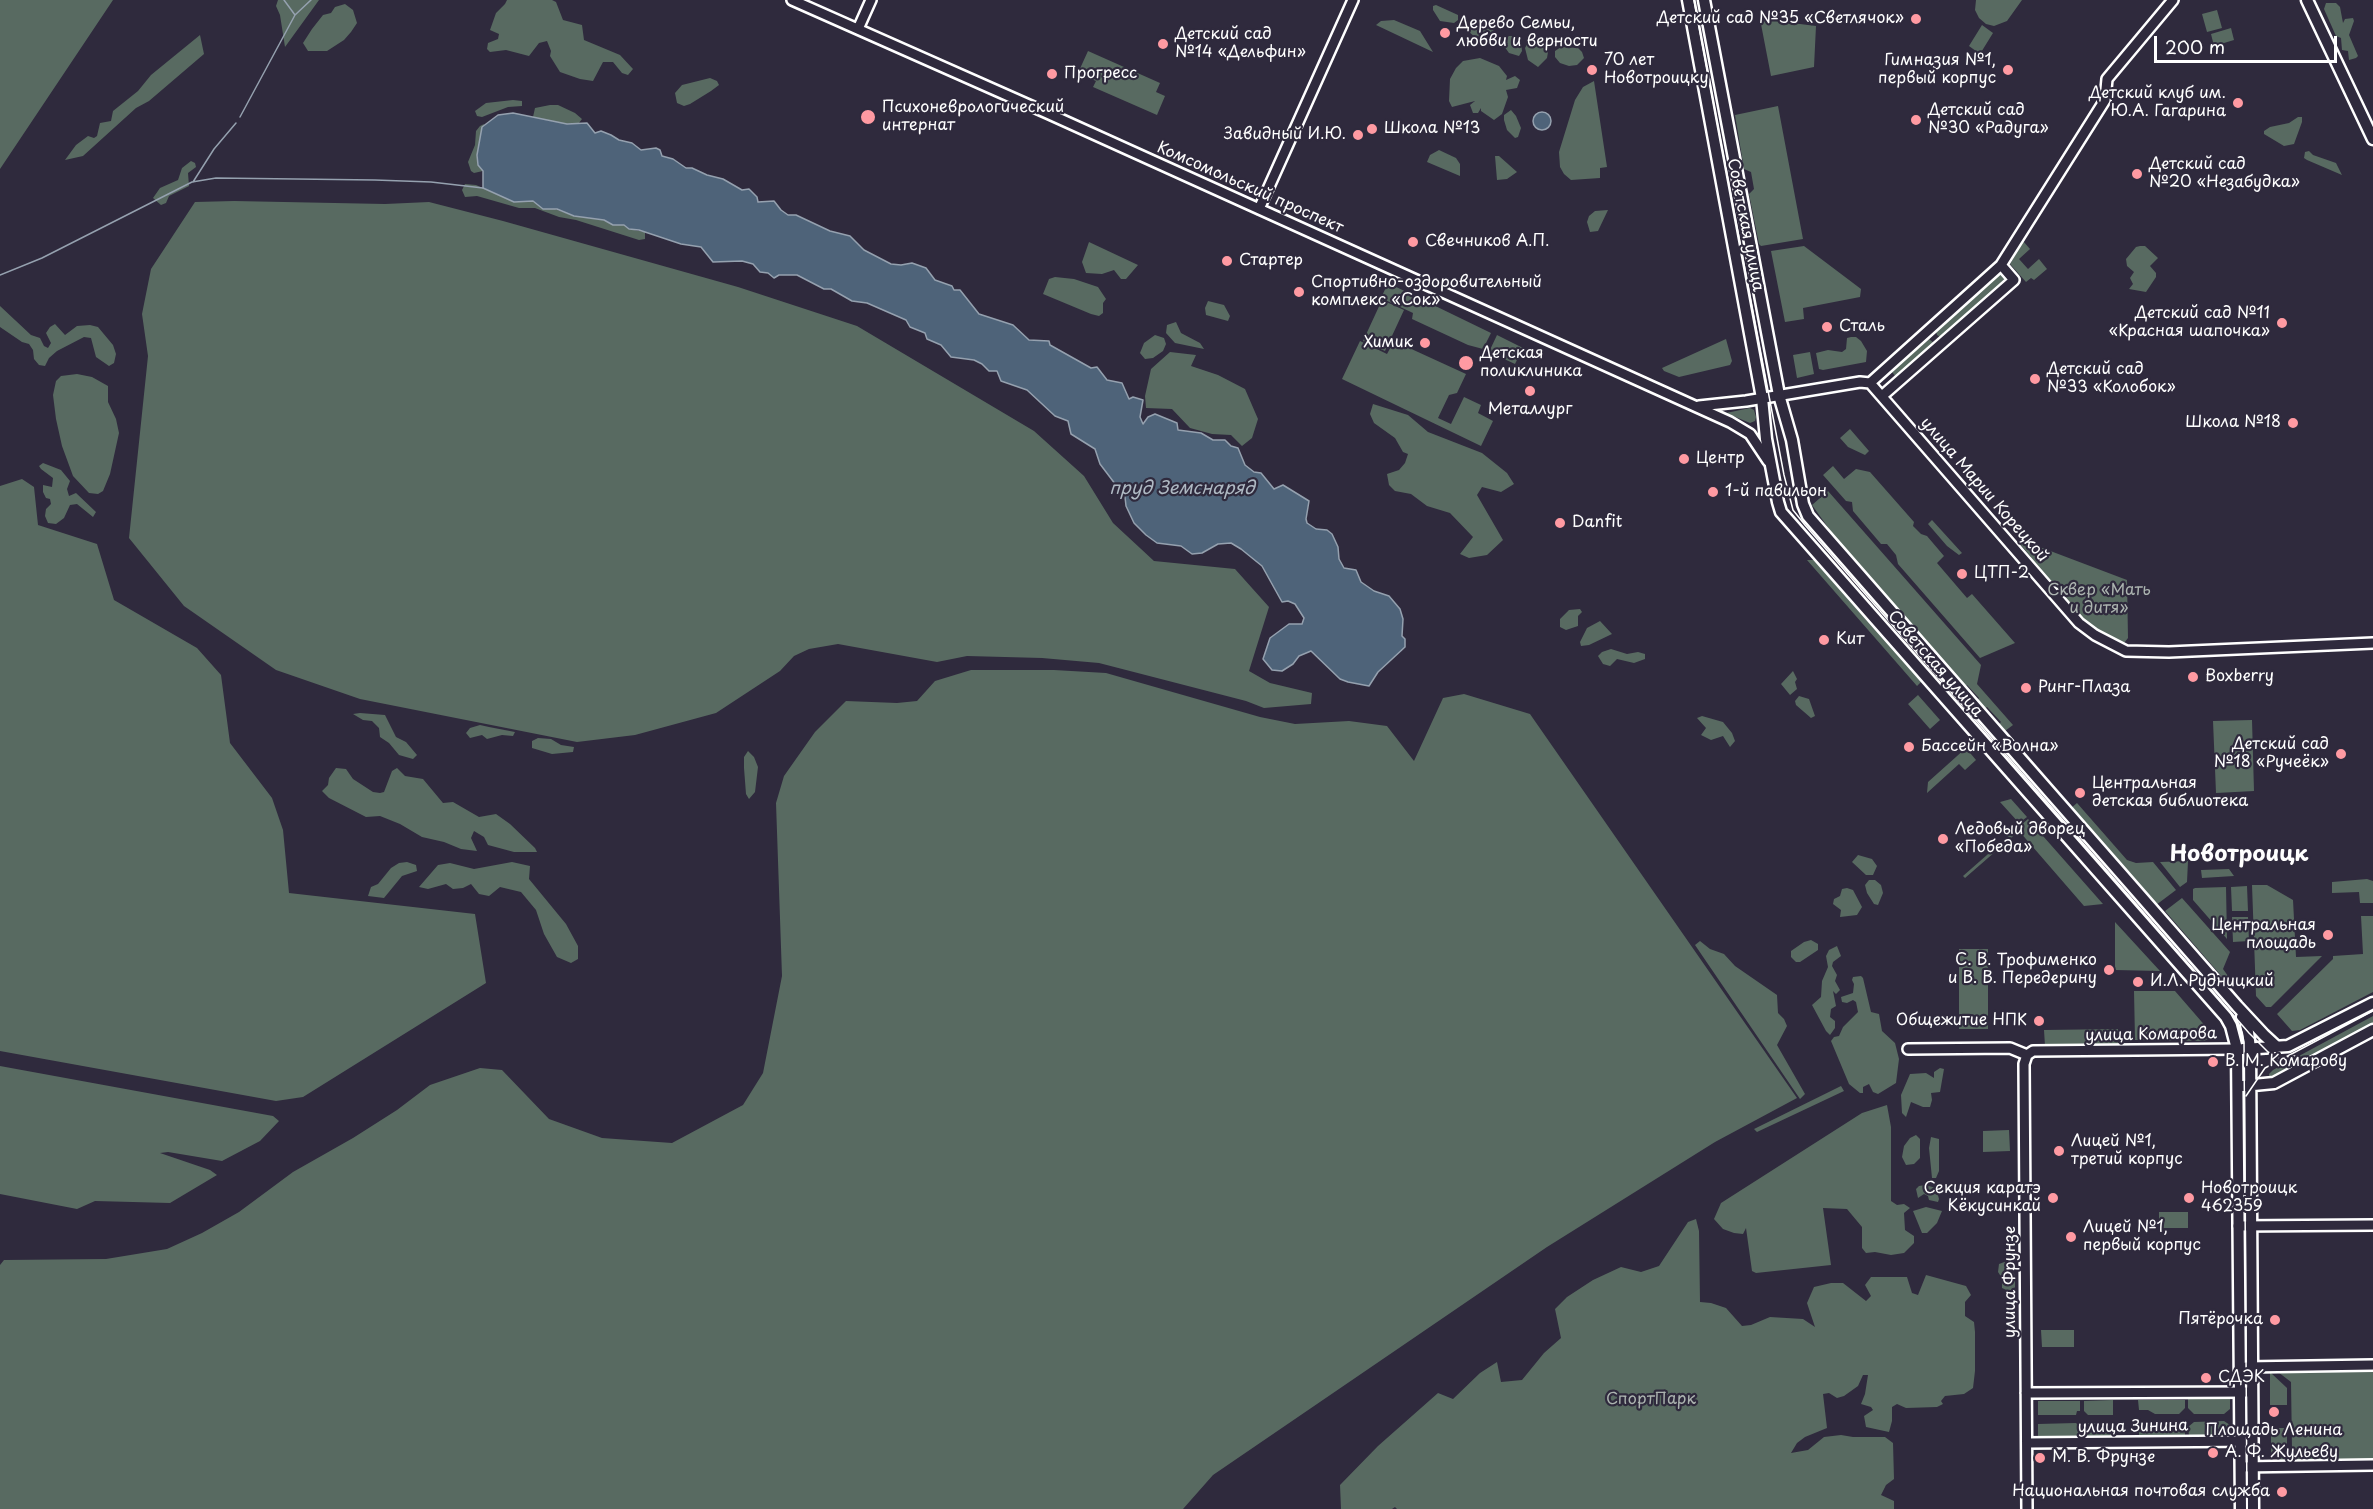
<!DOCTYPE html>
<html>
<head>
<meta charset="utf-8">
<style>
  body { margin:0 }
  #map { position:relative; width:2373px; height:1509px; overflow:hidden; background:#2f2a3d; font-family:"Playpen Sans",sans-serif }
  canvas { display:block }
  .scale { position:absolute; left:2154px; top:36px; width:183px; height:27px; box-sizing:border-box; border:3px solid #fff; border-top:0; padding-left:8px; font-size:18px; line-height:21px; white-space:nowrap; color:#fff; -webkit-text-stroke:4px #2f2a3d; paint-order:stroke }
</style>
</head>
<body>
<div id="map">
<canvas width="2373" height="1509"></canvas>
<div class="scale">200 m</div>
</div>
<script>
const ctx = document.querySelector('canvas').getContext('2d');
ctx.lineJoin = 'round';
function fillPath(path, color) {
  ctx.fillStyle = color;
  ctx.fill(path, 'evenodd');
}
function toPath(rows) {
  const path = new Path2D();
  for (const r of rows) {
    if (r.length === 3) {
      path.moveTo(r[0] + r[2], r[1]);
      path.arc(r[0], r[1], r[2], 0, 2 * Math.PI);
      continue;
    }
    path.moveTo(r[0], r[1]);
    for (let i = 2; i < r.length; i += 2) path.lineTo(r[i], r[i + 1]);
  }
  return path;
}
function strokePath(path, color, width, dash) {
  ctx.strokeStyle = color;
  ctx.lineWidth = width;
  ctx.lineCap = dash ? 'butt' : 'round';
  ctx.setLineDash(dash || []);
  ctx.stroke(path);
}
function write(font, color, halo, rows, align = 'center') {
  ctx.font = font + ' "Playpen Sans",sans-serif';
  ctx.lineWidth = 4.5;
  ctx.setLineDash([]);
  ctx.textBaseline = 'middle';
  ctx.strokeStyle = halo;
  ctx.fillStyle = color;
  for (const [text, x, y, turn = 0] of rows) {
    ctx.save();
    ctx.translate(x, y);
    ctx.rotate((+turn || 0) * Math.PI / 180);
    ctx.textAlign = isNaN(turn) ? turn : align;
    if (halo) ctx.strokeText(text, 0, 0);
    ctx.fillText(text, 0, 0);
    ctx.restore();
  }
}
fillPath(toPath([
  [0,0,113,0,0,169],
  [278,0,319,0,285,47,280,15,276,6],
  [507,0,552,0,556,2,563,20,582,25,584,40,620,55,633,69,628,75,622,73,613,62,603,62,593,81,580,79,560,72,550,56,551,51,547,41,539,43,529,56,506,50,490,52,487,49,488,43,498,39,499,34,490,30,496,13,505,4],
  [1976,0,2022,0,2007,21,1994,26,1986,24,1979,18,1975,10],
  [2326,3,2336,3,2340,7,2343,23,2345,19,2353,18,2354,21,2349,35,2358,56,2356,58,2349,60,2348,51,2342,50,2341,38,2336,36,2324,9],
  [345,4,353,10,357,23,351,32,344,40,327,51,308,51,303,43,312,29,323,15,331,13,335,7],
  [1436,5,1458,15,1458,20,1454,23,1440,21,1433,10,1433,6],
  [2217,10,2222,28,2207,32,2202,14],
  [1760,19,1816,26,1814,67,1771,76],
  [1394,20,1420,31,1433,52,1376,25,1381,21],
  [1478,20,1494,31,1494,36,1489,40,1476,38,1468,31,1467,28,1470,21],
  [1982,25,1993,33,1980,54,1969,46],
  [2231,28,2234,40,2214,46,2211,34],
  [200,35,204,54,149,101,136,108,83,156,65,160,76,145,88,136,94,138,97,136,100,123,111,121,113,111,138,91,151,75],
  [1509,36,1513,36,1521,42,1522,51,1519,56,1509,53,1504,46,1502,42],
  [1534,36,1541,36,1546,39,1549,46,1547,58,1538,67,1528,60,1525,48,1530,39],
  [1561,47,1578,48,1582,52,1584,58,1577,65,1569,66,1560,63,1555,57,1555,51],
  [1088,51,1160,83,1156,92,1165,96,1157,115,1093,87,1096,81,1078,73],
  [1480,58,1499,66,1507,76,1506,80,1515,76,1520,80,1517,88,1506,90,1508,97,1502,114,1494,120,1481,111,1481,108,1478,113,1473,113,1470,105,1475,101,1452,107,1449,101,1450,79,1456,68,1463,61],
  [710,78,717,81,719,85,711,91,690,104,684,106,677,103,675,93,682,85],
  [1594,81,1607,167,1600,168,1600,178,1571,180,1564,174,1560,167,1559,152,1575,100,1583,87],
  [513,100,522,101,522,106,508,107,482,117,477,116,475,111,486,103],
  [550,105,558,105,575,113,582,119,579,123,567,124,533,117,535,108],
  [1778,106,1803,239,1761,246,1759,244,1749,194,1754,189,1751,172,1744,169,1735,115],
  [1511,110,1516,116,1521,128,1518,137,1515,138,1507,130,1504,120,1504,115],
  [2298,117,2302,117,2302,122,2294,144,2284,146,2264,134,2264,131,2270,127,2289,123],
  [484,124,477,155,478,165,483,171,474,173,471,171,468,162,475,145,476,131,480,126],
  [1439,150,1456,158,1460,164,1460,176,1427,162,1430,155],
  [2309,151,2313,155,2336,163,2342,175,2307,160,2304,158,2305,152],
  [1495,156,1499,156,1517,172,1507,179,1497,180],
  [191,161,195,163,196,167,188,173,189,186,169,196,166,203,161,205,153,198,160,188,178,180,182,168],
  [465,184,476,185,514,202,533,201,574,216,604,220,613,225,624,225,629,229,645,232,645,239,639,240,576,220,559,217,535,208,519,208,477,196,465,197,462,190],
  [234,201,385,204,429,202,503,221,738,287,857,326,1034,431,1084,476,1113,523,1154,561,1235,569,1269,607,1249,671,1270,683,1312,693,1311,704,1264,708,1246,701,1099,663,1042,658,967,656,937,662,838,644,809,649,794,656,780,671,716,713,635,735,577,742,360,699,276,670,184,606,129,538,148,356,142,314,151,269,195,202],
  [1608,210,1598,231,1590,232,1587,222,1589,216,1595,211],
  [2023,241,2030,249,2019,259,2028,269,2039,259,2047,269,2034,280,2031,278,2026,282,2010,264],
  [1089,242,1138,265,1126,279,1121,279,1114,270,1102,274,1086,273,1082,262],
  [1804,246,1861,289,1860,297,1803,308,1804,319,1785,322,1771,251],
  [2140,246,2145,246,2158,258,2150,266,2156,273,2156,277,2146,292,2129,289,2133,284,2130,278,2134,272,2127,266,2126,259,2136,247],
  [1998,272,2003,273,2007,281,1942,338,1937,335,1935,328],
  [1055,277,1074,279,1098,287,1106,299,1103,303,1103,313,1099,316,1091,314,1043,294,1049,279],
  [1388,283,1491,333,1483,349,1468,345,1412,319,1413,313,1381,298],
  [1382,300,1404,310,1385,351,1363,341],
  [1208,301,1224,305,1230,316,1228,321,1206,315,1205,308],
  [0,306,31,335,40,338,44,346,48,348,51,343,46,333,50,327,55,324,65,335,77,326,90,325,98,327,113,345,116,354,114,363,109,366,96,357,91,338,84,337,57,351,49,358,45,366,39,365,34,359,33,350,29,344,22,342,0,327],
  [1176,322,1181,333,1200,343,1204,349,1175,343,1166,333,1167,325],
  [1155,335,1164,338,1166,344,1163,351,1153,358,1145,359,1140,353,1144,343],
  [1497,335,1523,348,1515,364,1489,352],
  [1851,337,1856,337,1861,341,1867,351,1866,362,1823,370,1819,369,1816,353,1828,350,1842,352,1846,349,1847,338],
  [1726,339,1732,361,1730,365,1679,377,1664,371,1662,368],
  [1929,339,1934,343,1896,377,1892,372],
  [1360,341,1387,354,1394,341,1466,374,1457,393,1449,395,1438,418,1451,424,1464,397,1481,405,1478,413,1493,421,1481,446,1342,379],
  [1170,352,1196,355,1191,366,1218,375,1245,389,1258,419,1252,438,1242,446,1231,435,1212,434,1190,428,1172,409,1146,408,1145,396,1151,369],
  [1810,352,1814,374,1797,378,1793,355],
  [77,374,92,377,108,386,108,402,116,419,119,433,110,474,103,491,98,494,89,493,73,476,62,446,56,419,53,395,56,381,61,376],
  [1373,404,1408,415,1428,432,1482,453,1507,473,1514,484,1501,492,1482,487,1477,495,1503,540,1487,555,1469,558,1460,554,1473,537,1450,513,1427,506,1411,494,1395,491,1389,485,1387,474,1399,470,1405,463,1408,454,1403,452,1395,438,1374,423,1370,414],
  [1750,408,1754,410,1756,417,1755,421,1750,423,1726,413],
  [1850,429,1869,451,1865,455,1848,447,1840,438],
  [43,463,61,470,70,481,67,489,69,496,76,493,96,512,93,517,77,504,70,505,64,518,56,524,48,523,45,516,46,509,51,504,50,499,46,498,43,492,43,485,52,487,53,478,41,469,39,466],
  [1833,466,1844,479,1856,469,1870,472,1914,522,1913,526,1921,534,1927,536,1944,556,1937,563,1967,598,1972,594,2015,643,1980,658,1898,564,1896,555,1887,544,1881,544,1853,511,1852,502,1846,501,1823,475],
  [22,479,34,487,38,525,97,544,114,600,197,648,221,675,230,743,272,798,283,830,289,893,475,914,486,983,303,1097,276,1101,0,1051,0,486],
  [1828,491,1981,665,1977,684,2013,725,2005,731,2001,730,1997,726,2001,722,1987,707,1983,710,1976,702,1979,698,1967,685,1963,688,1829,536,1832,533,1812,505],
  [1932,520,1962,553,1959,555,1947,546,1928,524],
  [2024,541,2127,580,2128,638,2121,647,2080,623,2027,561,2031,557,2020,544],
  [1815,560,1922,681,1917,686,1807,560],
  [1580,609,1582,612,1578,616,1578,626,1566,630,1560,627,1560,619,1569,610],
  [1600,621,1612,634,1589,645,1581,646,1580,642,1587,628],
  [1611,649,1627,654,1638,652,1645,654,1645,659,1634,663,1617,659,1610,666,1603,664,1598,656,1602,652],
  [971,670,1054,670,1106,673,1260,717,1295,724,1349,721,1387,726,1414,761,1443,698,1464,694,1530,714,1797,1098,1715,1142,1547,1247,1213,1475,1183,1509,0,1509,0,1265,4,1260,106,1259,167,1249,202,1233,239,1212,293,1172,353,1138,397,1110,430,1085,480,1068,502,1070,549,1119,602,1138,672,1143,743,1105,763,1073,782,976,776,803,784,776,815,732,846,701,897,703,917,701,935,681],
  [1793,671,1797,679,1795,682,1797,689,1790,695,1781,684],
  [1918,695,1940,720,1930,729,1908,704],
  [1799,696,1809,699,1815,716,1811,718,1796,705,1795,701],
  [360,713,385,715,396,737,406,742,417,755,413,759,399,755,389,743,380,737,379,728,372,721,363,720,353,714],
  [1702,716,1723,722,1732,733,1735,741,1730,747,1723,736,1711,740,1701,735,1706,728,1697,718],
  [2252,720,2254,791,2216,793,2213,721],
  [480,725,489,727,515,732,513,736,502,735,487,739,482,735,470,738,466,733,470,728],
  [538,738,551,739,561,745,574,747,573,752,552,754,532,748,532,741],
  [1966,748,1976,760,1965,770,1959,764,1927,793,1928,782],
  [748,751,754,757,758,767,755,792,749,799,746,794,744,768,744,757],
  [336,768,346,769,353,779,373,792,380,793,384,792,392,771,397,768,405,776,423,779,443,803,453,802,479,817,496,814,510,824,535,848,537,852,514,852,488,845,484,837,474,831,471,838,477,851,461,849,444,842,422,837,400,824,380,816,366,817,329,798,322,791,328,785,329,778],
  [2011,799,2027,817,2019,823,2000,802],
  [2077,803,2127,860,2136,863,2153,862,2176,890,2156,905,2070,809],
  [2028,819,2103,904,2084,906,2019,831,1965,878,1963,876],
  [1858,855,1872,859,1877,866,1873,875,1866,875,1852,862],
  [2188,861,2187,882,2180,887,2160,862],
  [407,862,416,865,417,871,402,876,384,898,368,896,371,887,378,884,391,868,399,863],
  [512,862,530,866,529,879,566,924,578,946,578,959,571,963,557,957,544,934,536,910,521,892,500,887,489,896,479,894,471,884,463,888,453,889,446,884,428,889,419,887,438,865,450,863,474,869],
  [2229,869,2234,876,2202,878,2201,870],
  [2367,879,2373,881,2373,903,2360,903,2359,892,2332,893,2332,882],
  [1869,880,1875,880,1881,885,1883,893,1878,905,1874,904,1867,893,1865,885],
  [2252,885,2267,885,2293,900,2296,957,2322,956,2271,1007,2266,1007,2256,996],
  [2247,886,2248,911,2232,911,2231,887],
  [2226,887,2227,939,2193,900,2193,889,2195,888],
  [1847,888,1853,890,1862,907,1857,915,1840,917,1841,910,1833,904,1834,899,1840,896,1842,889],
  [2182,898,2230,952,2223,969,2233,983,2230,986,2165,911],
  [2361,916,2373,916,2373,992,2300,1030,2292,1031,2277,1014,2333,959,2333,956,2363,954],
  [2232,917,2248,917,2249,941,2233,942],
  [2115,922,2160,971,2115,970],
  [1811,940,1818,944,1818,950,1800,962,1796,962,1791,957,1791,951,1804,942],
  [1700,941,1710,949,1724,954,1735,966,1777,995,1778,1013,1784,1019,1787,1026,1777,1045,1805,1094,1800,1099,1695,945],
  [1837,946,1841,956,1833,962,1832,966,1837,975,1835,981,1840,990,1836,994,1833,991,1836,1006,1831,1009,1830,1017,1835,1021,1835,1028,1830,1035,1826,1031,1812,1005,1821,997,1822,981,1828,967,1826,956,1829,950],
  [1959,949,1988,949,1988,1029,1959,1029],
  [1861,976,1863,978,1871,1012,1879,1014,1882,1031,1895,1043,1899,1059,1896,1083,1878,1094,1873,1092,1869,1084,1863,1087,1863,1093,1860,1093,1849,1084,1831,1041,1834,1037,1839,1036,1843,1027,1858,1012,1856,1002,1853,1000,1847,1003,1842,1002,1841,997,1853,993,1854,984,1852,980,1853,977],
  [2134,991,2175,991,2214,1036,2204,1041,2135,1040],
  [2373,1016,2373,1027,2270,1081,2269,1074,2273,1070],
  [2118,1029,2118,1045,2045,1046,2044,1030],
  [0,1066,273,1116,279,1121,260,1141,222,1161,168,1152,160,1153,210,1170,217,1175,170,1203,95,1201,77,1209,0,1194],
  [1940,1068,1944,1069,1940,1092,1931,1093,1932,1100,1930,1107,1923,1107,1911,1102,1906,1117,1902,1113,1901,1095,1910,1074,1926,1073,1934,1078,1934,1072],
  [1841,1086,1844,1091,1757,1132,1754,1129],
  [1887,1105,1891,1127,1891,1201,1897,1205,1904,1204,1910,1208,1904,1213,1905,1230,1914,1236,1914,1243,1904,1253,1891,1255,1875,1252,1866,1253,1862,1248,1862,1227,1847,1209,1823,1208,1831,1265,1756,1273,1752,1271,1746,1228,1743,1234,1734,1233,1723,1229,1714,1219,1721,1203,1862,1113],
  [2009,1130,2010,1151,1983,1152,1983,1131],
  [1916,1135,1920,1139,1920,1158,1914,1164,1906,1165,1902,1157,1904,1146,1910,1138],
  [1931,1137,1939,1139,1939,1171,1936,1178,1932,1178,1929,1148],
  [1925,1185,1936,1188,1939,1199,1938,1202,1929,1200,1928,1196,1924,1194,1918,1198,1916,1189,1919,1186],
  [1926,1207,1942,1211,1937,1223,1927,1233,1922,1233,1913,1211],
  [2159,1212,2188,1212,2188,1228,2159,1228],
  [1696,1219,1699,1231,1700,1302,1711,1303,1726,1308,1742,1326,1751,1325,1770,1317,1803,1319,1815,1327,1807,1303,1814,1287,1831,1283,1843,1283,1866,1301,1871,1296,1865,1285,1871,1277,1907,1277,1912,1293,1918,1295,1926,1275,1966,1286,1971,1295,1965,1302,1965,1316,1974,1322,1975,1332,1975,1371,1973,1388,1964,1394,1945,1396,1941,1401,1943,1404,1937,1407,1906,1408,1897,1404,1892,1407,1892,1421,1889,1432,1866,1427,1864,1416,1873,1410,1871,1407,1861,1404,1865,1394,1868,1375,1863,1375,1858,1386,1844,1396,1837,1398,1829,1393,1823,1394,1827,1428,1805,1437,1797,1443,1791,1453,1808,1450,1824,1437,1841,1435,1853,1437,1885,1437,1893,1443,1894,1479,1886,1485,1881,1495,1894,1501,1894,1509,1397,1509,1395,1507,1392,1509,1341,1509,1340,1485,1378,1446,1438,1393,1453,1399,1480,1373,1497,1362,1501,1382,1522,1380,1544,1353,1561,1338,1555,1309,1567,1297,1593,1280,1621,1267,1641,1272,1659,1266,1688,1222],
  [2007,1261,2010,1261,2013,1264,2009,1272,2013,1272,2015,1276,2015,1287,2011,1292,2002,1288,2002,1278,1998,1272,1999,1264],
  [2041,1330,2074,1330,2074,1347,2042,1347],
  [2373,1371,2373,1459,2279,1460,2289,1450,2292,1449,2291,1382,2278,1372],
  [2270,1372,2287,1388,2287,1405,2270,1405],
  [2188,1399,2230,1399,2230,1409,2224,1414,2194,1414,2188,1408],
  [2113,1400,2113,1415,2088,1415,2084,1411,2084,1401],
  [2138,1400,2185,1400,2185,1408,2179,1414,2155,1414,2148,1410,2139,1410],
  [2080,1401,2080,1411,2077,1411,2076,1415,2038,1415,2038,1401],
  [2224,1421,2230,1425,2230,1436,2189,1436,2188,1427,2194,1422],
  [2156,1422,2180,1422,2185,1427,2185,1436,2139,1437,2139,1428,2148,1428],
  [2076,1423,2080,1427,2081,1437,2038,1438,2038,1424],
  [2088,1423,2113,1423,2113,1437,2085,1437,2084,1427],
  [2271,1428,2287,1428,2287,1444,2271,1460]
]), '#586a61');
const water = toPath([
  [1542,121,9],
  [513,113,567,124,587,123,595,133,601,131,611,135,619,140,632,143,641,150,656,148,660,150,662,156,673,159,686,168,692,168,707,175,723,179,742,190,749,189,757,197,758,202,774,201,781,210,788,215,796,215,830,231,850,236,864,250,891,264,901,265,912,263,926,268,935,280,952,286,954,290,960,290,979,314,1013,325,1029,340,1049,341,1050,345,1091,368,1097,367,1107,380,1122,383,1129,399,1133,397,1143,400,1140,417,1143,424,1148,417,1155,414,1177,423,1178,430,1201,433,1213,440,1225,440,1231,446,1238,448,1245,465,1254,472,1261,473,1274,489,1283,485,1309,501,1306,519,1307,523,1316,529,1327,530,1332,534,1338,547,1339,559,1344,568,1356,570,1361,582,1374,591,1389,596,1400,609,1403,619,1402,636,1405,639,1405,647,1378,672,1369,686,1348,682,1340,679,1311,651,1299,656,1293,664,1282,671,1272,670,1263,659,1270,638,1289,624,1302,624,1304,618,1295,604,1288,601,1282,602,1262,566,1241,549,1231,543,1218,544,1202,553,1192,554,1181,546,1157,543,1146,535,1134,523,1126,506,1125,497,1100,464,1095,449,1071,434,1068,421,1055,416,1027,390,1001,381,997,371,989,371,982,364,974,360,951,357,941,345,927,339,925,333,910,327,906,320,867,303,852,301,831,289,824,289,797,275,779,275,774,278,768,273,760,272,753,264,742,261,713,262,701,247,681,244,639,230,629,229,624,225,613,225,604,220,574,216,557,209,543,209,533,201,514,202,483,188,483,171,478,165,477,155,482,127,498,115,513,113]
]);
fillPath(water, '#4e6379');
strokePath(water, '#95a1af', 1.5);
strokePath(toPath([
  [295,15,311,0],
  [240,117,295,15,284,0],
  [193,182,214,149,236,123],
  [0,275,42,258,192,182,216,178,375,180,431,182,483,188]
]), '#95a1af', 1.5);
const minor = toPath([
  [792,0,1047,113,1730,422,1750,434,1768,461],
  [858,29,871,0],
  [1259,209,1353,0],
  [1870,383,2001,265,2105,100,2107,79,2173,0],
  [1882,396,2014,280,2001,265],
  [1699,406,1746,401,1860,382,1870,383,2079,623,2095,635,2126,651,2169,652,2373,643],
  [1908,1049,2010,1048,2027,1055],
  [2027,1055,2024,1064,2027,1509],
  [2027,1055,2033,1051,2237,1049],
  [2238,1226,2373,1225],
  [2246,1367,2373,1365],
  [2026,1393,2252,1392],
  [2027,1443,2252,1441],
  [2241,1467,2373,1465]
]);
const major = toPath([
  [1688,0,1762,398,1766,439,1778,502,1781,512,2226,1017,2231,1026,2237,1049,2241,1509],
  [1704,0,1779,395,1792,440,1803,504,1808,516,2237,1006,2264,1035,2277,1047],
  [2307,0,2373,139],
  [2242,1017,2248,1032,2250,1049,2253,1509],
  [2243,1049,2288,1046,2373,1003],
  [2243,1086,2274,1083,2373,1030]
]);
strokePath(minor, '#fff', 14);
strokePath(major, '#fff', 15);
strokePath(minor, '#2f2a3d', 9);
strokePath(major, '#2f2a3d', 10);
strokePath(toPath([
  [1694,0,1784,475,1793,510,1805,525,2249,1033,2268,1052,2279,1058,2295,1056],
  [2240,1024,2244,1042,2247,1509],
  [2246,1096,2265,1068,2373,1011]
]), '#fff', 1.5);
for (const [x, y, r, color] of [
  [1916,19,6,"#ff9aa2"],
  [1445,33,6,"#ff9aa2"],
  [1163,44,6,"#ff9aa2"],
  [1592,70,6,"#ff9aa2"],
  [2008,70,6,"#ff9aa2"],
  [1052,74,6,"#ff9aa2"],
  [2238,103,6,"#ff9aa2"],
  [868,117,8,"#ff9aa2"],
  [1916,120,6,"#ff9aa2"],
  [1372,129,6,"#ff9aa2"],
  [1358,135,6,"#ff9aa2"],
  [2137,174,6,"#ff9aa2"],
  [1413,242,6,"#ff9aa2"],
  [1227,261,6,"#ff9aa2"],
  [1299,292,6,"#ff9aa2"],
  [2282,323,6,"#ff9aa2"],
  [1827,327,6,"#ff9aa2"],
  [1425,343,6,"#ff9aa2"],
  [1466,363,8,"#ff9aa2"],
  [2035,379,6,"#ff9aa2"],
  [1530,391,6,"#ff9aa2"],
  [2293,423,6,"#ff9aa2"],
  [1684,459,6,"#ff9aa2"],
  [1713,492,6,"#ff9aa2"],
  [1560,523,6,"#ff9aa2"],
  [1962,574,6,"#ff9aa2"],
  [1824,640,6,"#ff9aa2"],
  [2193,677,6,"#ff9aa2"],
  [2026,688,6,"#ff9aa2"],
  [1909,747,6,"#ff9aa2"],
  [2341,754,6,"#ff9aa2"],
  [2080,793,6,"#ff9aa2"],
  [1943,839,6,"#ff9aa2"],
  [2328,935,6,"#ff9aa2"],
  [2109,970,6,"#ff9aa2"],
  [2138,982,6,"#ff9aa2"],
  [2039,1021,6,"#ff9aa2"],
  [2213,1062,6,"#ff9aa2"],
  [2059,1151,6,"#ff9aa2"],
  [2053,1198,6,"#ff9aa2"],
  [2189,1198,6,"#ff9aa2"],
  [2071,1237,6,"#ff9aa2"],
  [2275,1320,6,"#ff9aa2"],
  [2206,1378,6,"#ff9aa2"],
  [2274,1412,6,"#ff9aa2"],
  [2213,1453,6,"#ff9aa2"],
  [2040,1458,6,"#ff9aa2"],
  [2282,1492,6,"#ff9aa2"]
]) {
  const dot = new Path2D();
  dot.arc(x, y, r, 0, 2 * Math.PI);
  ctx.fillStyle = color;
  ctx.fill(dot);
  strokePath(dot, '#2f2a3d', 2);
}
write('16px', '#fff', '#2f2a3d', [
  ["Детский сад №35 «Светлячок»",1904,19,"right"],
  ["Дерево Семьи,",1457,24],
  ["любви и верности",1457,42],
  ["Детский сад",1175,35],
  ["№14 «Дельфин»",1175,53],
  ["70 лет",1604,61],
  ["Новотроицку",1604,79],
  ["Гимназия №1,",1996,61,"right"],
  ["первый корпус",1996,79,"right"],
  ["Прогресс",1064,74],
  ["Детский клуб им.",2226,94,"right"],
  ["Ю.А. Гагарина",2226,112,"right"],
  ["Психоневрологический",882,108],
  ["интернат",882,126],
  ["Детский сад",1928,111],
  ["№30 «Радуга»",1928,129],
  ["Школа №13",1384,129],
  ["Завидный И.Ю.",1346,135,"right"],
  ["Детский сад",2149,165],
  ["№20 «Незабудка»",2149,183],
  ["Свечников А.П.",1425,242],
  ["Стартер",1239,261],
  ["Спортивно-оздоровительный",1311,283],
  ["комплекс «Сок»",1311,301],
  ["Детский сад №11",2270,314,"right"],
  ["«Красная шапочка»",2270,332,"right"],
  ["Сталь",1839,327],
  ["Химик",1413,343,"right"],
  ["Детская",1480,354],
  ["поликлиника",1480,372],
  ["Детский сад",2047,370],
  ["№33 «Колобок»",2047,388],
  ["Металлург",1530,410,"center"],
  ["Школа №18",2281,423,"right"],
  ["Центр",1696,459],
  ["1-й павильон",1725,492],
  ["Danfit",1572,523],
  ["ЦТП-2",1974,574],
  ["Кит",1836,640],
  ["Boxberry",2205,677],
  ["Ринг-Плаза",2038,688],
  ["Детский сад",2329,745,"right"],
  ["№18 «Ручеёк»",2329,763,"right"],
  ["Бассейн «Волна»",1921,747],
  ["Центральная",2092,784],
  ["детская библиотека",2092,802],
  ["Ледовый дворец",1955,830],
  ["«Победа»",1955,848],
  ["Центральная",2316,926,"right"],
  ["площадь",2316,944,"right"],
  ["С. В. Трофименко",2097,961,"right"],
  ["и В. В. Передерину",2097,979,"right"],
  ["И.Л. Рудницкий",2150,982],
  ["Общежитие НПК",2027,1021,"right"],
  ["В. М. Комарову",2225,1062],
  ["Лицей №1,",2071,1142],
  ["третий корпус",2071,1160],
  ["Секция каратэ",2041,1189,"right"],
  ["Кёкусинкай",2041,1207,"right"],
  ["Новотроицк",2201,1189],
  ["462359",2201,1207],
  ["Лицей №1,",2083,1228],
  ["первый корпус",2083,1246],
  ["Пятёрочка",2263,1320,"right"],
  ["СДЭК",2218,1378],
  ["Площадь Ленина",2274,1431,"center"],
  ["А. Ф. Жульеву",2225,1453],
  ["М. В. Фрунзе",2052,1458],
  ["Национальная почтовая служба",2270,1492,"right"]
], 'left');
write('16px', '#fff', '#2f2a3d', [
  ["Комсомольский проспект",1250,188,24],
  ["Советская улица",1745,225,79],
  ["улица Марии Корецкой",1984,490,49],
  ["Советская улица",1935,664,49],
  ["улица Комарова",2151,1035,-1],
  ["улица Фрунзе",2011,1282,-90],
  ["улица Зинина",2133,1427,-1]
]);
write('16px', '#acb4b0', '#2f2a3d', [
  ["Сквер «Мать",2099,591],
  ["и дитя»",2099,609],
  ["СпортПарк",1651,1400]
]);
write('italic 18px', '#afb9c3', '#2f2a3d', [
  ["пруд Земснаряд",1182,489]
]);
write('bold 22px', '#fff', '#2f2a3d', [
  ["Новотроицк",2239,855]
]);
</script>
</body>
</html>
